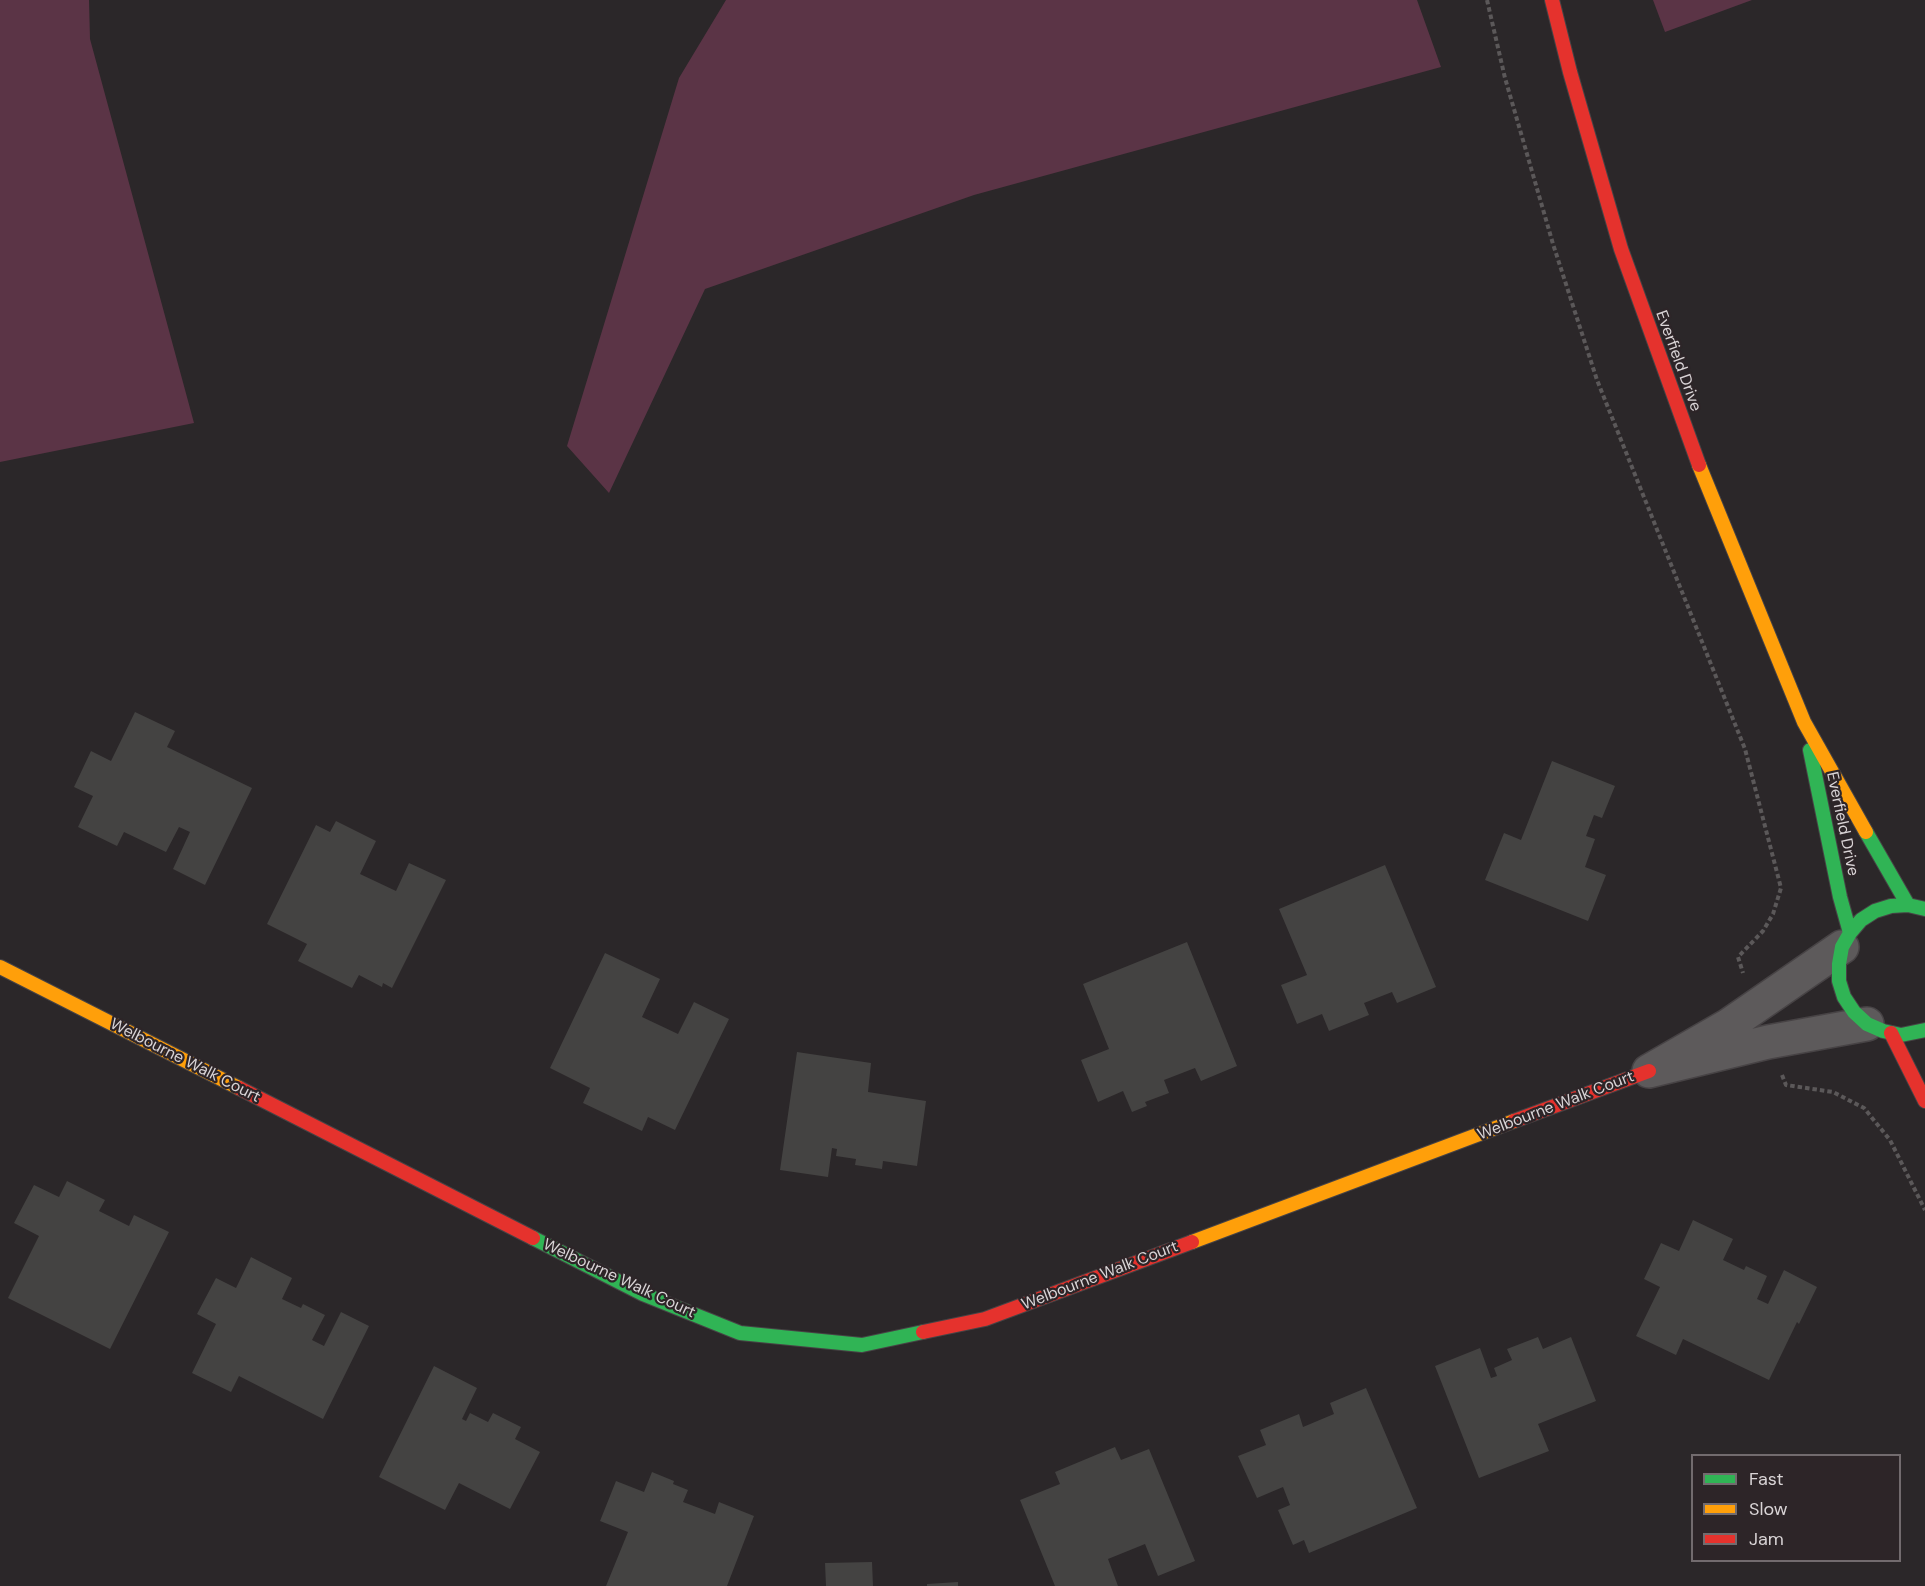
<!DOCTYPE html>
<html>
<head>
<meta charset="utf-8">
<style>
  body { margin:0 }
  #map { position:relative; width:1925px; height:1586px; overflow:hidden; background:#2b2729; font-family:"DM Sans",sans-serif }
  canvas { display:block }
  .legend { position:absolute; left:1691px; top:1454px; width:210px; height:108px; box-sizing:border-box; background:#2d2528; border:2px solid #726b6e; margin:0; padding:8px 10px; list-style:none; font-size:18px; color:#d9d4d6 }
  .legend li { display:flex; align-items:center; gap:12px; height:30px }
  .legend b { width:30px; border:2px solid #726b6e }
</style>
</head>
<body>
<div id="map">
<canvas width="1925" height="1586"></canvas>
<ul class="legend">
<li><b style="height:8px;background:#30b455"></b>Fast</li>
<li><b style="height:8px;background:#ff9f0a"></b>Slow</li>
<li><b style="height:8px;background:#e5322d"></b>Jam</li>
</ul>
</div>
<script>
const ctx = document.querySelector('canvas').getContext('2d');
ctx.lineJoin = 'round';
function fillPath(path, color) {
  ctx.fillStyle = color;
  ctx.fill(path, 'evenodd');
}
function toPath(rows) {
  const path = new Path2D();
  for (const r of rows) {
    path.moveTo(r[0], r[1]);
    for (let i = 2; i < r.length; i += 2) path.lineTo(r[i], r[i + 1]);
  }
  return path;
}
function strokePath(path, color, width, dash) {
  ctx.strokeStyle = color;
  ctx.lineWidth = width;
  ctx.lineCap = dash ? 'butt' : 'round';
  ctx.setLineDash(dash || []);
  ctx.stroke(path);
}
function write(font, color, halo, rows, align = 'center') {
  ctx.font = font + ' "DM Sans",sans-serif';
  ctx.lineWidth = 4.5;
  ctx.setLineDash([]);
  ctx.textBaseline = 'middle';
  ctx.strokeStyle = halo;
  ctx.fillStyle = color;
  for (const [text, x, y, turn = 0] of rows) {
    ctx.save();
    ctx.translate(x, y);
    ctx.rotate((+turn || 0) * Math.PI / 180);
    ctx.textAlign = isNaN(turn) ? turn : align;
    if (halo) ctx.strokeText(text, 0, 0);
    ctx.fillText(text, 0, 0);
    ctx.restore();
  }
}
fillPath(toPath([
  [0,0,89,0,90,39,194,423,0,462],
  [726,0,1417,0,1441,67,974,195,705,289,609,493,567,446,679,78],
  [1653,0,1752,0,1665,32]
]), '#5b3446');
fillPath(toPath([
  [135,712,175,731,167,747,252,788,205,885,173,869,190,832,179,827,166,852,124,832,117,846,78,827,93,796,74,787,91,751,111,761],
  [1552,761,1615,786,1602,818,1594,815,1586,836,1595,839,1585,867,1606,875,1588,921,1485,880,1504,833,1521,840],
  [336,821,376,841,360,874,396,891,409,863,446,880,392,988,383,983,382,987,359,975,352,988,298,961,307,944,267,924,316,825,330,832],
  [1385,865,1436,987,1397,1003,1392,992,1364,1003,1369,1015,1329,1031,1322,1014,1297,1024,1281,985,1307,975,1279,909],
  [1187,942,1237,1066,1201,1081,1195,1068,1164,1080,1169,1093,1145,1102,1147,1106,1132,1112,1123,1091,1098,1102,1081,1060,1109,1049,1083,984],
  [605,953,660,979,642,1017,678,1034,694,1002,729,1019,675,1130,648,1117,642,1131,583,1103,590,1088,550,1068],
  [797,1052,871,1063,868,1092,926,1101,917,1166,883,1161,882,1169,855,1165,856,1159,836,1156,837,1149,832,1148,828,1177,780,1170],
  [67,1181,105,1200,99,1211,129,1226,134,1215,169,1232,110,1349,8,1298,39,1236,14,1223,34,1185,59,1197],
  [1693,1220,1733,1239,1723,1260,1744,1270,1746,1266,1767,1276,1757,1299,1768,1304,1784,1270,1817,1287,1799,1324,1797,1322,1769,1380,1683,1339,1676,1355,1636,1336,1660,1287,1644,1279,1661,1243,1679,1251],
  [251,1257,292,1278,282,1299,301,1308,303,1304,325,1315,312,1340,324,1346,341,1312,369,1326,323,1419,239,1376,231,1392,192,1373,216,1324,197,1314,216,1278,236,1288],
  [1538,1337,1543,1349,1571,1337,1596,1401,1538,1424,1549,1451,1479,1478,1435,1366,1480,1348,1491,1378,1497,1376,1494,1368,1512,1360,1507,1349],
  [434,1366,477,1388,462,1419,466,1421,470,1413,488,1422,493,1413,521,1427,515,1439,540,1452,510,1509,459,1483,445,1510,379,1477],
  [1366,1388,1417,1508,1309,1553,1304,1540,1293,1545,1278,1510,1290,1505,1283,1487,1257,1498,1238,1456,1266,1445,1260,1430,1299,1414,1303,1427,1334,1414,1330,1403],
  [1115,1447,1121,1460,1149,1449,1195,1561,1158,1576,1145,1544,1108,1559,1118,1586,1055,1586,1020,1500,1060,1484,1055,1472],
  [652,1472,674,1481,673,1484,688,1490,683,1502,715,1514,719,1502,754,1516,727,1586,606,1586,628,1532,600,1521,616,1481,644,1492],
  [872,1562,873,1586,826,1586,825,1563],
  [958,1582,958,1586,927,1586,927,1584]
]), '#444342');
const street = toPath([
  [1842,947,1729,1025,1649,1071,1768,1042,1867,1024]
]);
const fast = toPath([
  [1810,750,1840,897,1850,933],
  [1866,832,1908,905],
  [1925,909,1908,905,1891,906,1875,911,1861,920,1850,933,1842,947,1839,964,1839,981,1844,997,1854,1012,1867,1024,1883,1031,1901,1035,1925,1030],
  [533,1238,643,1294,740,1333,862,1345,923,1332]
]);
const slow = toPath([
  [1699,465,1804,722,1866,832],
  [0,967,239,1088],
  [1192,1242,1514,1121]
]);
const jam = toPath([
  [1552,0,1570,72,1621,249,1699,465],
  [1891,1033,1925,1101],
  [239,1088,533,1238],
  [1514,1121,1649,1071],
  [923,1332,985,1319,1192,1242]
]);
strokePath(street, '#474345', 36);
strokePath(fast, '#474345', 16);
strokePath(slow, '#474345', 16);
strokePath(jam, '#474345', 16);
strokePath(toPath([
  [1487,0,1505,78,1553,244,1597,380,1745,749,1781,888,1773,914,1763,931,1738,957,1743,973],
  [1782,1075,1786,1085,1833,1092,1864,1108,1890,1140,1925,1210]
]), '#5b5859', 4, [4.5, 3]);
strokePath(street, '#5d5a5b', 33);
strokePath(fast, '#30b455', 14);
strokePath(slow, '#ff9f0a', 14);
strokePath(jam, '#e5322d', 14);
write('16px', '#d9d4d6', '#2d2528', [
  ["Everfield Drive",1678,361,70],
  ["Everfield Drive",1842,824,78],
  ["Welbourne Walk Court",185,1061,27],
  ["Welbourne Walk Court",1556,1106,-21],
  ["Welbourne Walk Court",1100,1276,-21],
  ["Welbourne Walk Court",619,1279,25]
]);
</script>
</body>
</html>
